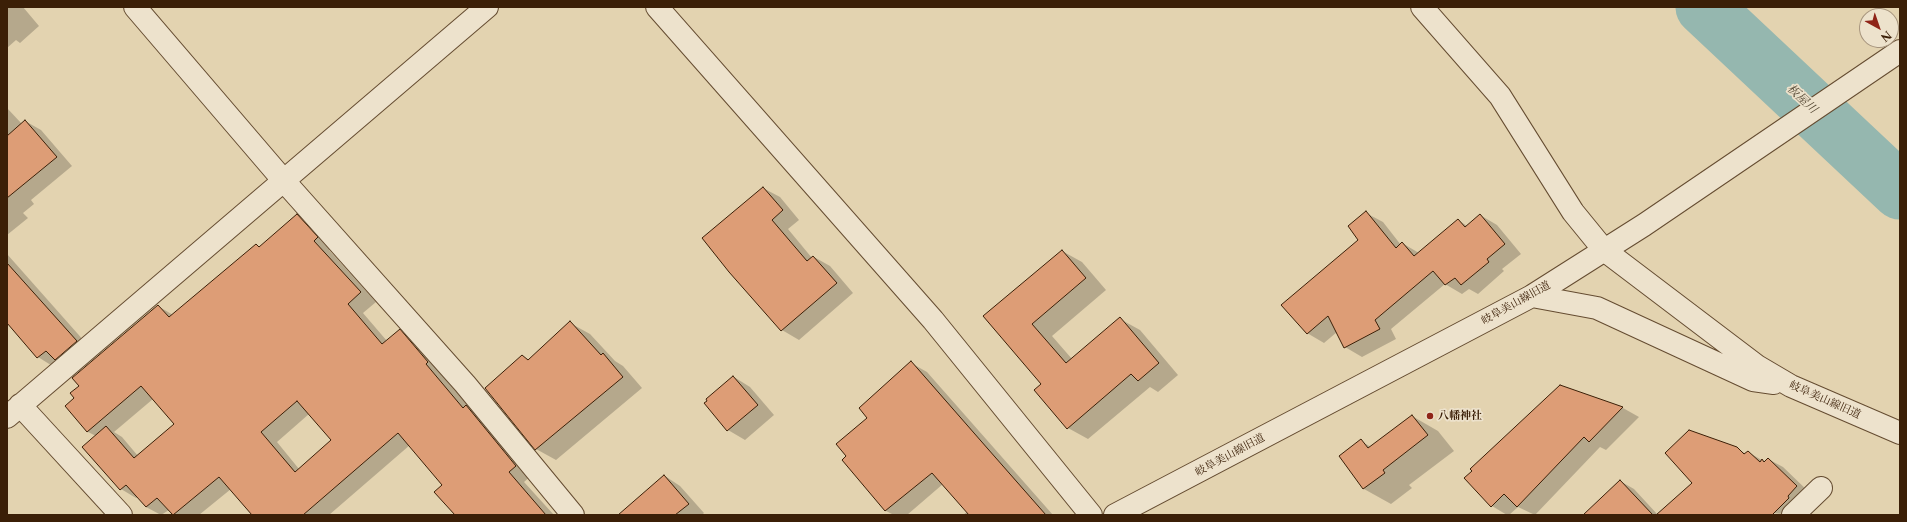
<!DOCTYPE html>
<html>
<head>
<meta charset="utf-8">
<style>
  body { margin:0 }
  #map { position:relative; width:1907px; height:522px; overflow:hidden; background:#e3d3b0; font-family:"Libre Caslon Text",serif }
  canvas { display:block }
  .frame { position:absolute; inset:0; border:8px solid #3b1f07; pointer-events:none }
  .north { position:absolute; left:1859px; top:8px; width:40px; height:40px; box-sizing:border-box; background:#ede2cc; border:1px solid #a6947d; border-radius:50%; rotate:140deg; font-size:11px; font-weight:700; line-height:16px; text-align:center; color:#3b1f07 }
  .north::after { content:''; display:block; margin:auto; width:14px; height:18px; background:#8f2418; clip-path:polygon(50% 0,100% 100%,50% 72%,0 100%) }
</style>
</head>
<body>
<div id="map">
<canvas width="1907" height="522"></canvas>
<div class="frame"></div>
<div class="north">N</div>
</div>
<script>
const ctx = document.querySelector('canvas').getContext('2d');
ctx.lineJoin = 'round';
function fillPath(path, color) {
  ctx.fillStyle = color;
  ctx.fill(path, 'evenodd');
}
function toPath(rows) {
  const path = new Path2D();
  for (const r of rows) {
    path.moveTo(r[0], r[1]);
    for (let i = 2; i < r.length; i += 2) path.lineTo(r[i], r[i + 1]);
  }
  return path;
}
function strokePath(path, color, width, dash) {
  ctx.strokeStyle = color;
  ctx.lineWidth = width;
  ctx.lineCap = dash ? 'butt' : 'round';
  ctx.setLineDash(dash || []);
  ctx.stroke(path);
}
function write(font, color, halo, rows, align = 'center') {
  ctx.font = font + ' "Libre Caslon Text","Noto Serif JP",serif';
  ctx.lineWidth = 3.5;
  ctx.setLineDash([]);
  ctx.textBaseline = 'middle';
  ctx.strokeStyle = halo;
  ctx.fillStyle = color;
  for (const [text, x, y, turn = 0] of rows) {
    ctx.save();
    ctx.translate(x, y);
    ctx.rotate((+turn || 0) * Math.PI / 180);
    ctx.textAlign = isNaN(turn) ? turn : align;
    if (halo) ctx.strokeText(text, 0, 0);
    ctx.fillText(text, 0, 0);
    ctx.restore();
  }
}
fillPath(toPath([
  [7,7,23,7,39,26,20,43,16,40,7,48],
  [7,108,22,124,25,121,41,130,72,166,31,200,34,204,23,213,28,218,7,235],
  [763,188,780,197,799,220,788,229,812,258,814,257,830,266,853,293,799,340,782,330,730,271],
  [1366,213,1383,222,1401,245,1402,243,1419,253,1458,220,1467,226,1480,215,1497,225,1521,254,1502,269,1504,271,1478,294,1469,289,1462,294,1445,284,1391,329,1396,339,1362,357,1345,347,1337,332,1324,343,1307,333,1360,240],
  [297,215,313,225,333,247,329,250,376,302,363,313,387,341,400,331,416,340,443,372,441,374,471,409,482,416,532,475,524,482,554,515,456,515,443,485,410,445,329,515,254,515,231,489,199,515,173,515,169,510,161,515,146,507,138,497,136,498,121,489,96,436,88,432,66,406,76,398,81,386,158,306,173,315,256,245,260,247],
  [153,399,175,424,138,456,122,437,114,432],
  [309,414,332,440,299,469,277,442],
  [1062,251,1082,262,1106,290,1052,336,1072,359,1120,319,1140,330,1178,375,1158,392,1150,387,1088,439,1068,428,1043,384,985,316],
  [7,254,93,351,54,367,38,357,7,322],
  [570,323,590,334,615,361,623,366,642,388,556,460,536,449,522,356,530,360],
  [911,363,927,372,1053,515,963,515,967,512,943,484,907,515,894,515,886,511,844,460,848,457,869,418],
  [734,377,750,387,774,415,745,440,728,430],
  [1560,386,1623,408,1639,417,1606,450,1600,447,1535,515,1518,507,1509,515,1507,515,1492,506],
  [1412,416,1438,431,1454,451,1409,485,1412,488,1391,504,1364,489,1340,456,1361,441,1371,447],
  [1737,448,1746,454,1748,452,1765,462,1768,459,1783,467,1811,494,1794,515,1773,513,1770,515,1584,515,1620,481,1634,489,1658,515],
  [665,476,680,486,704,513,702,515,620,515]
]), '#0003');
strokePath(toPath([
  [1704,7,1900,191]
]), '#95b7af', 57);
const building = toPath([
  [25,120,57,157,7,198,7,136,25,120],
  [763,187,783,210,772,220,807,261,813,256,837,283,781,331,729,272,702,238,763,187],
  [1366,211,1396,248,1402,242,1414,256,1458,219,1465,227,1480,214,1505,244,1487,259,1489,262,1461,285,1455,278,1445,285,1433,271,1375,320,1380,329,1344,348,1328,316,1307,334,1281,305,1358,240,1348,226,1366,211],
  [297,214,318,237,314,241,361,292,348,304,382,344,400,329,428,362,426,364,463,408,466,405,516,466,509,472,546,515,455,515,434,492,442,485,398,433,303,515,252,515,219,477,173,515,157,498,146,507,126,485,120,490,82,447,106,426,134,458,174,424,141,386,87,432,65,406,74,398,70,393,79,386,72,378,158,305,169,317,256,244,259,247,297,214],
  [297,401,331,440,295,472,261,432,297,401],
  [1062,250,1086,278,1032,324,1066,363,1120,317,1159,363,1138,381,1131,374,1067,429,1034,390,1041,384,983,316,1062,250],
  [7,263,77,341,55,360,46,351,37,358,7,323,7,263],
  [570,321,601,355,603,353,623,377,535,450,485,388,522,355,528,360,570,321],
  [911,361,988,449,1046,515,969,515,932,473,885,511,842,460,846,456,836,444,867,418,859,408,911,361],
  [733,376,758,405,727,431,704,403,707,401,706,399,733,376],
  [1560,385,1623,407,1589,442,1584,437,1517,507,1504,494,1491,507,1464,478,1472,471,1470,469,1560,385],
  [1412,415,1428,435,1383,470,1385,473,1363,489,1339,456,1361,439,1368,448,1412,415],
  [1689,430,1737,447,1744,454,1748,451,1760,462,1762,459,1764,462,1768,458,1797,486,1788,496,1789,498,1772,515,1656,515,1692,483,1665,453,1689,430],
  [664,475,689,504,675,515,618,515,664,475],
  [1620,480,1653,515,1583,515,1620,480]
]);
fillPath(building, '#dd9d76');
strokePath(building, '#3b1f07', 1);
const minor = toPath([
  [135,7,284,181,465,384,573,515],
  [657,7,933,320,1091,515],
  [1422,7,1500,96,1573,212,1604,250,1757,366,1791,386,1900,433],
  [1532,296,1597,308,1753,380,1774,383],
  [20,405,121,515],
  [7,417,487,7],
  [1115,515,1532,296,1644,225,1900,51],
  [1793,515,1821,488]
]);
strokePath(minor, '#654c31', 24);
strokePath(minor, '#ede2cc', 22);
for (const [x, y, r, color] of [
  [1430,416,4,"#8f2418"]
]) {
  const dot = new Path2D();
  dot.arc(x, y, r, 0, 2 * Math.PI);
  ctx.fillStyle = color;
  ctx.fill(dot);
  strokePath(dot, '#ede2cc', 1.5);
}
write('11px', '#3b1f07', '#ede2cc', [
  ["岐阜美山線旧道",1516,303,-29],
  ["岐阜美山線旧道",1825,400,24],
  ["岐阜美山線旧道",1230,455,-28]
]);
write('bold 11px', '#3b1f07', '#ede2cc', [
  ["八幡神社",1438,416]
], 'left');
write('italic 12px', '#524531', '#ede2cc', [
  ["板屋川",1802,99,43]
]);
</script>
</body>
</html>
